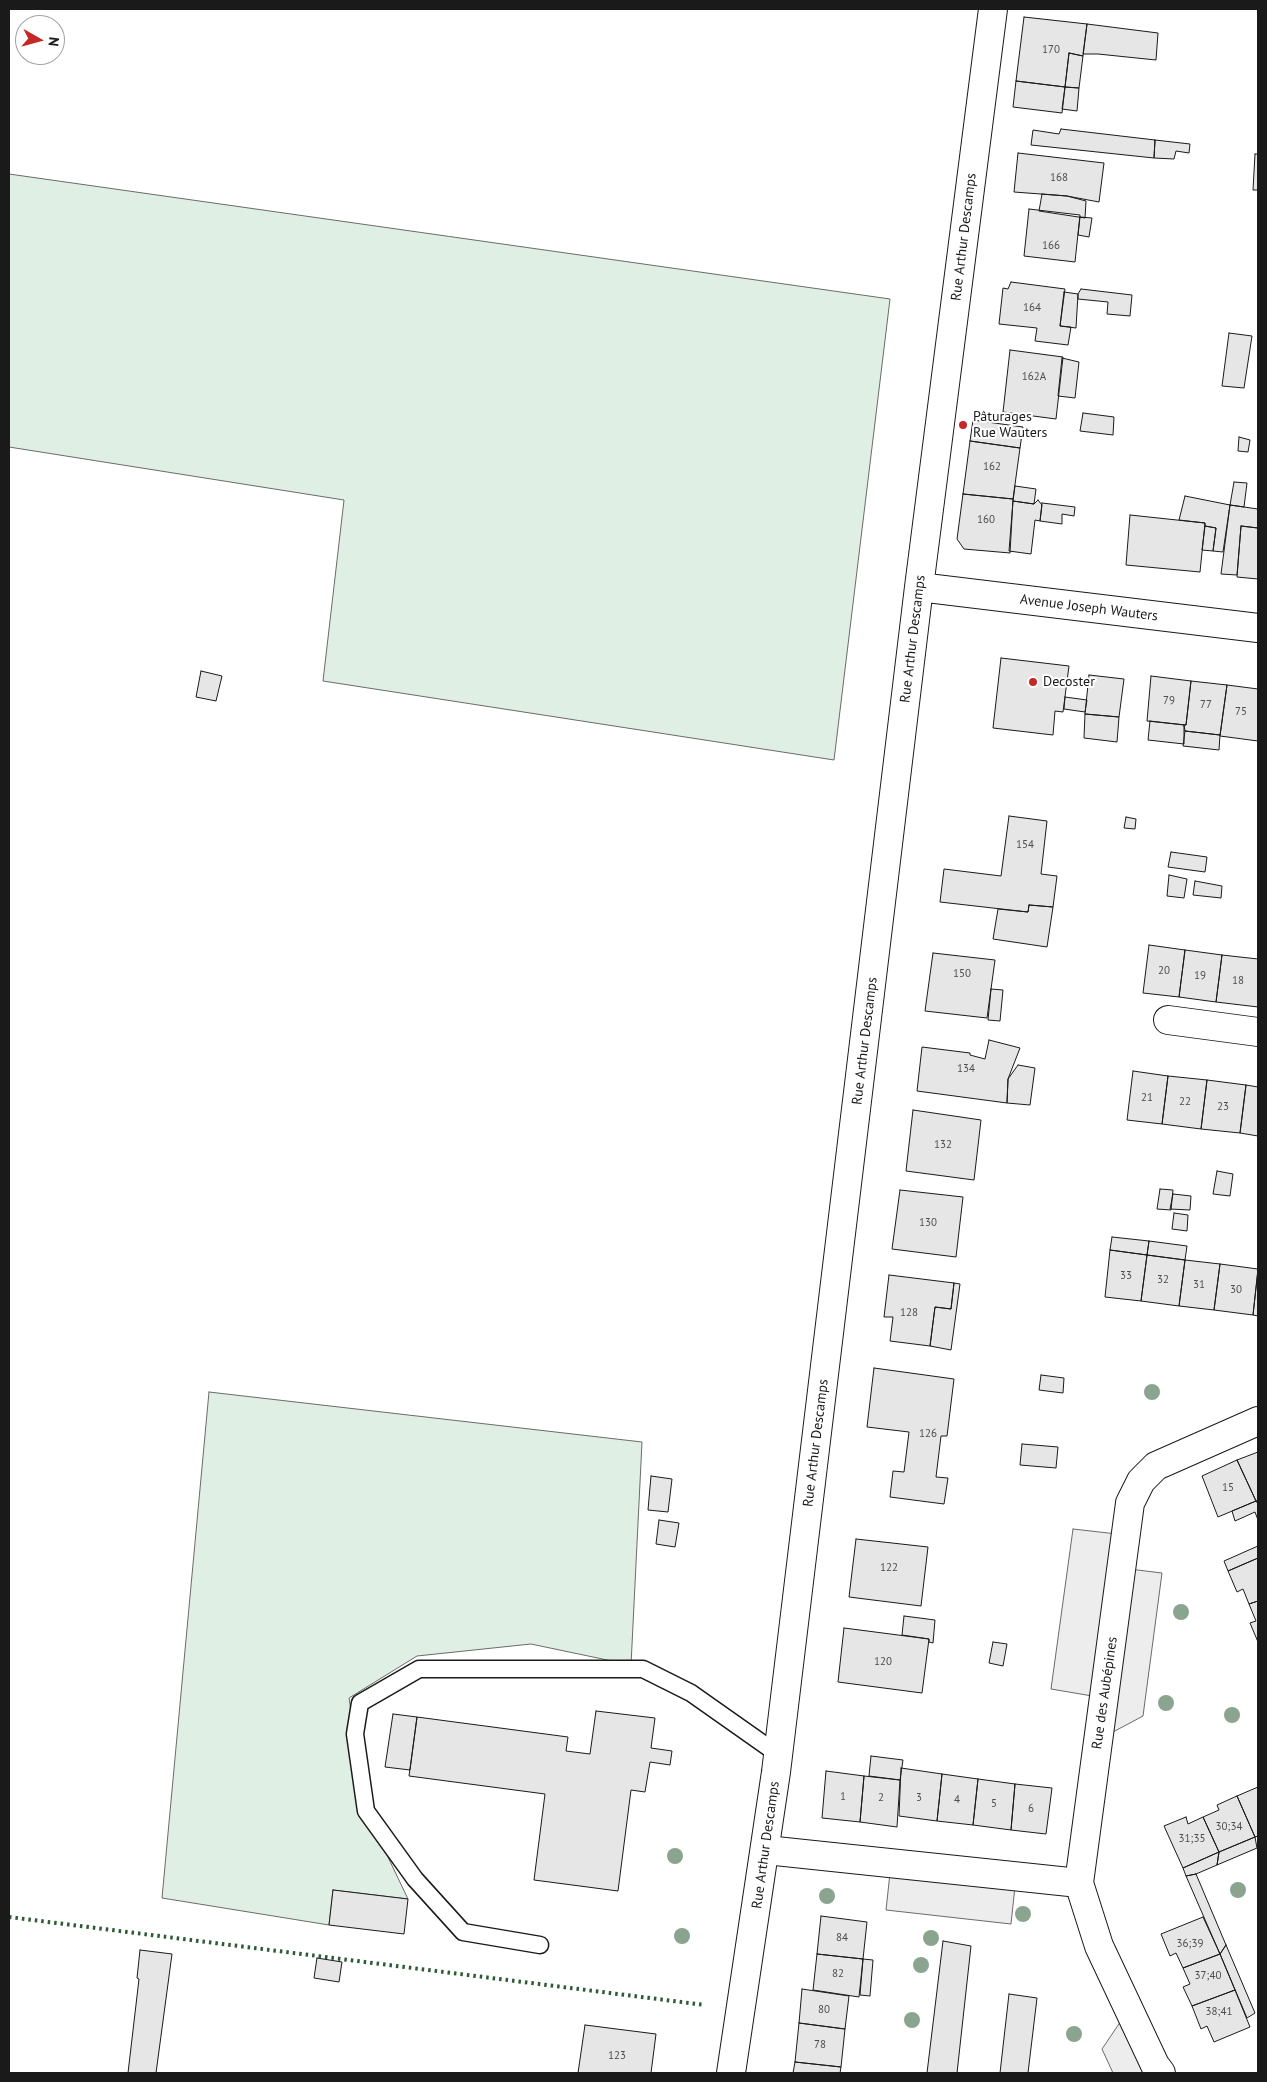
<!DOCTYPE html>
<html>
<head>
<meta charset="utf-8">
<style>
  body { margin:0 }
  #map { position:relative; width:1267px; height:2082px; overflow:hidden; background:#fff; font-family:"PT Sans",sans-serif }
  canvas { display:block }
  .frame { position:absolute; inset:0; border:10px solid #1a1a1a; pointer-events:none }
  .north { position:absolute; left:15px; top:15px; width:50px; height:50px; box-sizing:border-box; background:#fff; border:1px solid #a3a3a3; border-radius:50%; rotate:97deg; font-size:14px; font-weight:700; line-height:20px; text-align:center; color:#1a1a1a }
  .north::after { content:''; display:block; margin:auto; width:18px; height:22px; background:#c62828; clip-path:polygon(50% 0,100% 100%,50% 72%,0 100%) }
</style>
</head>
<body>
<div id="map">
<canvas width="1267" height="2082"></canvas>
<div class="frame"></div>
<div class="north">N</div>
</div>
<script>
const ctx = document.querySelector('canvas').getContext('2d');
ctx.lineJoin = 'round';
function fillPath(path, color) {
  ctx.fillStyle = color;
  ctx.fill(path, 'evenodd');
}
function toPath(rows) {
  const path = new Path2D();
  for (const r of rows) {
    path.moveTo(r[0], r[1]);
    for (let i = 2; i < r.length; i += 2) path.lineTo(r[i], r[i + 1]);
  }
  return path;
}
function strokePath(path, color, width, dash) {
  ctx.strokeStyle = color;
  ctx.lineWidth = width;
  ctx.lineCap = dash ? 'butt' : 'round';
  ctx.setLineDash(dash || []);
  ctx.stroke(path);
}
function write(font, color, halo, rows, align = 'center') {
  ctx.font = font + ' "PT Sans",sans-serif';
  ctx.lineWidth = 4;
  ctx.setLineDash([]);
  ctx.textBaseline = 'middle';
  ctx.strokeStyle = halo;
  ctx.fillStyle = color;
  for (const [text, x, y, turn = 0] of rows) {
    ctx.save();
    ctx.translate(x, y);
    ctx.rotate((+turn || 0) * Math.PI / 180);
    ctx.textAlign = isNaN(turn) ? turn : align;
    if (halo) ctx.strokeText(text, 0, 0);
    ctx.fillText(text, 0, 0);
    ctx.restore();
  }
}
const green = toPath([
  [9,174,890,299,834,760,323,681,344,500,9,447,9,174],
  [209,1392,642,1442,631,1665,531,1644,417,1656,349,1698,366,1811,408,1899,333,1890,329,1925,162,1898,209,1392]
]);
fillPath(green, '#e0efe3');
strokePath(green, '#6a6a6a', 1);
const parking = toPath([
  [1073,1529,1126,1535,1121,1568,1162,1573,1143,1716,1098,1740,1104,1698,1051,1689,1073,1529],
  [891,1864,1016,1877,1011,1924,886,1910,891,1864],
  [1129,2009,1150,2073,1113,2073,1102,2049,1129,2009]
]);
fillPath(parking, '#ededed');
strokePath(parking, '#6a6a6a', 1);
const building = toPath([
  [1024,17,1087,24,1083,56,1069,53,1065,87,1016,81,1024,17],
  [1087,24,1158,33,1156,60,1098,54,1083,54,1087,24],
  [1069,53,1083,56,1079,88,1065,87,1069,53],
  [1016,81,1065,87,1062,113,1013,107,1016,81],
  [1065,87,1079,88,1077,111,1062,109,1065,87],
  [1061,129,1155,140,1154,158,1031,145,1033,130,1059,134,1061,129],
  [1155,140,1190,144,1189,153,1176,151,1174,159,1154,158,1155,140],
  [1018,153,1104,163,1099,202,1067,196,1014,192,1018,153],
  [1255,154,1258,154,1258,190,1253,190,1255,154],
  [1042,194,1067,196,1086,201,1085,218,1039,211,1042,194],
  [1029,209,1080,215,1075,262,1024,256,1029,209],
  [1080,217,1092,218,1089,237,1078,235,1080,217],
  [1011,282,1065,289,1060,326,1071,327,1068,345,1035,341,1037,328,999,324,1003,288,1008,289,1011,282],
  [1081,289,1132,295,1130,316,1107,314,1108,302,1078,299,1078,294,1081,289],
  [1064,292,1078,294,1076,328,1060,326,1064,292],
  [1229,333,1252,336,1244,388,1222,386,1229,333],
  [1010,350,1063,357,1056,419,1003,412,1010,350],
  [1062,358,1079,362,1075,398,1058,396,1062,358],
  [1083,413,1114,417,1113,435,1080,431,1083,413],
  [973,420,1023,427,1020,448,970,441,973,420],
  [1239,437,1250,440,1248,452,1238,451,1239,437],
  [970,441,1020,448,1013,499,963,494,970,441],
  [1234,482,1247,483,1244,507,1230,505,1234,482],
  [1015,486,1036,489,1034,504,1013,501,1015,486],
  [963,494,1013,499,1010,553,964,549,957,539,963,494],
  [1185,496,1230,505,1223,552,1213,551,1216,528,1205,526,1205,523,1179,520,1185,496],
  [1038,500,1042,505,1040,521,1035,520,1031,554,1009,551,1013,501,1034,504,1038,500],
  [1042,503,1075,507,1074,516,1062,514,1062,524,1040,521,1042,503],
  [1230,505,1258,509,1258,528,1241,526,1237,575,1221,574,1230,505],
  [1130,515,1205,523,1200,572,1126,565,1130,515],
  [1205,526,1216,528,1213,551,1202,550,1205,526],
  [1241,526,1258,528,1258,579,1237,577,1241,526],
  [1001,658,1069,666,1063,712,1055,711,1053,735,993,728,1001,658],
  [201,671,222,676,216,701,196,697,201,671],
  [1089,675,1124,679,1119,717,1085,714,1089,675],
  [1151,676,1191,681,1186,725,1147,721,1151,676],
  [1191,681,1227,685,1220,735,1185,731,1184,725,1186,725,1191,681],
  [1227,685,1258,689,1258,741,1220,736,1227,685],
  [1065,697,1087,700,1085,712,1064,709,1065,697],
  [1085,714,1119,717,1117,742,1084,738,1085,714],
  [1150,721,1184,725,1184,744,1148,740,1150,721],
  [1185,731,1220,735,1219,750,1183,746,1185,731],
  [1009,816,1047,821,1041,874,1057,876,1053,907,1029,905,1028,912,940,902,944,869,1001,876,1009,816],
  [1126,817,1136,819,1135,829,1124,828,1126,817],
  [1171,852,1207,857,1205,872,1168,867,1171,852],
  [1169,875,1187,879,1184,898,1167,896,1169,875],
  [1195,881,1222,886,1221,898,1193,895,1195,881],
  [1029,905,1053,907,1047,947,993,939,998,909,1028,912,1029,905],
  [1149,945,1185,950,1179,997,1143,993,1149,945],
  [1185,950,1222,955,1216,1002,1179,997,1185,950],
  [933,953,995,960,987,1018,925,1011,933,953],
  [1222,955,1258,959,1258,1007,1216,1002,1222,955],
  [991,989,1003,990,1000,1021,988,1020,991,989],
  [989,1040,1020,1048,1008,1079,1007,1103,917,1091,922,1047,970,1053,970,1055,985,1059,989,1040],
  [1018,1065,1035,1068,1030,1105,1007,1103,1008,1079,1018,1065],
  [1133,1071,1168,1076,1162,1124,1127,1120,1133,1071],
  [1168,1076,1207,1080,1201,1129,1162,1124,1168,1076],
  [1207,1080,1246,1085,1240,1133,1201,1129,1207,1080],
  [1246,1085,1258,1087,1258,1136,1240,1133,1246,1085],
  [913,1110,981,1120,974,1180,906,1171,913,1110],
  [1217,1171,1233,1174,1230,1196,1213,1194,1217,1171],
  [1160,1189,1173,1190,1171,1210,1157,1209,1160,1189],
  [900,1190,963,1197,956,1257,892,1249,900,1190],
  [1173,1194,1191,1196,1190,1210,1170,1209,1173,1194],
  [1174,1213,1188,1215,1187,1231,1172,1229,1174,1213],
  [1112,1237,1149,1241,1147,1255,1110,1250,1112,1237],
  [1149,1241,1187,1246,1185,1260,1147,1255,1149,1241],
  [1110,1250,1147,1255,1141,1301,1105,1297,1110,1250],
  [1147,1255,1185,1260,1179,1306,1141,1301,1147,1255],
  [1185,1260,1220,1264,1214,1310,1179,1306,1185,1260],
  [1220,1264,1258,1269,1253,1315,1214,1310,1220,1264],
  [1258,1270,1258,1316,1253,1315,1258,1270],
  [889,1275,954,1283,951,1309,935,1307,930,1346,890,1341,893,1317,884,1317,889,1275],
  [954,1283,960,1284,951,1350,930,1346,935,1307,951,1309,954,1283],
  [874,1368,954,1379,947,1436,941,1436,936,1477,948,1478,944,1504,890,1497,893,1471,904,1472,909,1432,867,1427,874,1368],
  [1041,1375,1064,1378,1063,1393,1039,1390,1041,1375],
  [1022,1444,1058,1447,1056,1468,1020,1465,1022,1444],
  [1258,1452,1258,1500,1256,1501,1237,1460,1258,1452],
  [1237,1460,1256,1501,1218,1517,1202,1476,1237,1460],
  [651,1476,672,1479,668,1512,648,1510,651,1476],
  [1256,1501,1258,1504,1258,1520,1255,1512,1235,1521,1232,1511,1256,1501],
  [659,1520,679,1523,675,1547,656,1544,659,1520],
  [856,1539,928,1547,921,1606,849,1597,856,1539],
  [1258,1546,1258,1558,1228,1571,1224,1561,1258,1546],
  [1258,1558,1258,1601,1249,1604,1243,1589,1237,1592,1228,1571,1258,1558],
  [1258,1601,1258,1642,1250,1623,1256,1621,1249,1604,1258,1601],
  [904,1616,935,1620,933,1643,929,1642,929,1639,902,1635,904,1616],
  [844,1628,929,1639,922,1693,838,1682,844,1628],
  [993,1642,1007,1644,1003,1666,989,1663,993,1642],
  [596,1711,655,1718,651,1748,672,1751,670,1765,650,1762,645,1792,631,1790,618,1891,534,1880,545,1794,409,1776,417,1717,568,1737,566,1751,590,1754,596,1711],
  [393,1714,417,1717,410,1770,385,1767,393,1714],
  [871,1756,903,1760,900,1780,869,1776,871,1756],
  [901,1768,942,1774,937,1821,899,1816,901,1768],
  [826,1771,864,1776,860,1822,822,1818,826,1771],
  [942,1774,978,1779,973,1825,937,1821,942,1774],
  [864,1776,900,1780,897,1827,860,1822,864,1776],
  [978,1779,1015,1784,1011,1830,973,1825,978,1779],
  [1015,1784,1052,1788,1046,1834,1011,1830,1015,1784],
  [1258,1787,1258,1836,1255,1837,1237,1796,1258,1787],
  [1237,1796,1255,1837,1219,1852,1203,1817,1219,1810,1217,1805,1237,1796],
  [1186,1817,1188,1824,1203,1817,1219,1852,1183,1868,1164,1826,1186,1817],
  [1255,1837,1257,1848,1217,1865,1219,1852,1255,1837],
  [1219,1852,1217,1865,1196,1874,1186,1876,1183,1868,1219,1852],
  [1196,1874,1226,1945,1220,1954,1186,1876,1196,1874],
  [333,1890,408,1899,404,1934,329,1925,333,1890],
  [821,1916,867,1922,863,1959,817,1954,821,1916],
  [1203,1917,1220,1954,1183,1968,1176,1953,1170,1956,1161,1934,1203,1917],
  [943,1941,971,1946,957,2073,927,2073,943,1941],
  [1226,1945,1255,2013,1247,2018,1220,1954,1226,1945],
  [140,1950,172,1954,156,2073,128,2073,139,1979,137,1978,140,1950],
  [817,1954,863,1959,859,1997,813,1990,817,1954],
  [1220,1954,1235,1990,1192,2006,1183,1987,1190,1984,1183,1968,1220,1954],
  [317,1958,342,1962,339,1982,314,1978,317,1958],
  [863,1959,873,1960,870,1996,860,1995,863,1959],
  [802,1989,849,1996,845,2029,799,2023,802,1989],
  [1235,1990,1250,2027,1214,2042,1207,2026,1201,2029,1192,2006,1235,1990],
  [1009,1994,1037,1998,1028,2073,1000,2073,1009,1994],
  [799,2023,845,2029,841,2067,795,2062,799,2023],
  [585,2025,656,2034,651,2073,578,2073,585,2025],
  [795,2062,841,2067,840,2073,793,2073,795,2062]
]);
fillPath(building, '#e6e6e6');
strokePath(building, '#1a1a1a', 1);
const lane = toPath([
  [540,1945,463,1932,415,1879,366,1811,355,1734,360,1703,419,1669,643,1669,691,1693,779,1755]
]);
const street = toPath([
  [1168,1020,1258,1032],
  [766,1850,1079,1883,1099,1946,1155,2065,1161,2073],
  [1079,1883,1130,1503,1141,1481,1156,1466,1258,1421]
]);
const secondary = toPath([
  [919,587,1258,628],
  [731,2073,776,1772,919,587,993,9]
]);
strokePath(lane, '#1a1a1a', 19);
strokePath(street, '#1a1a1a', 30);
strokePath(secondary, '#1a1a1a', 30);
strokePath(lane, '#fff', 16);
strokePath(street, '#fff', 28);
strokePath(secondary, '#fff', 28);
strokePath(toPath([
  [9,1917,705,2005]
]), '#2b5a34', 4, [2.5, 4]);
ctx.fillStyle = '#8aa48f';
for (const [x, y] of [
  [1152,1392],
  [1181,1612],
  [1166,1703],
  [1232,1715],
  [675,1856],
  [1238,1890],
  [827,1896],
  [1023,1914],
  [682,1936],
  [931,1938],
  [921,1965],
  [912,2020],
  [1074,2034]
]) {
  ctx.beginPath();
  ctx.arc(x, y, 8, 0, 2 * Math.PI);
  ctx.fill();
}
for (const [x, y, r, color] of [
  [963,425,5,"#c62828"],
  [1033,682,5,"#c62828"]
]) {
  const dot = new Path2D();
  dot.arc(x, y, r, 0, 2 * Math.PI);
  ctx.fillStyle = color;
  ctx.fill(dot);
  strokePath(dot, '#fff', 2);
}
write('11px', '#4d4d4d', null, [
  ["170",1051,50],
  ["168",1059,178],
  ["166",1051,246],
  ["164",1032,308],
  ["162A",1034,377],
  ["162",992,467],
  ["160",986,520],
  ["79",1169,701],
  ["77",1206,705],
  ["75",1241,712],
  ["154",1025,845],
  ["20",1164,971],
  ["150",962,974],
  ["19",1200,976],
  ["18",1238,981],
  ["134",966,1069],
  ["21",1147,1098],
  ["22",1185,1102],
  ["23",1223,1107],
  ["132",943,1145],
  ["130",928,1223],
  ["33",1126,1276],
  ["32",1163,1280],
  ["31",1199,1285],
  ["30",1236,1290],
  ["128",909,1313],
  ["126",928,1434],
  ["15",1228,1488],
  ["122",889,1568],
  ["120",883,1662],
  ["1",843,1797],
  ["2",881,1798],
  ["3",919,1798],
  ["4",957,1800],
  ["5",994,1804],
  ["6",1031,1809],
  ["30;34",1229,1827],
  ["31;35",1192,1839],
  ["84",842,1938],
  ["36;39",1190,1944],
  ["82",838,1974],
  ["37;40",1208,1976],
  ["80",824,2010],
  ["38;41",1219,2012],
  ["78",820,2045],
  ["123",617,2056]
]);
write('14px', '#1a1a1a', '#fff', [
  ["Rue Arthur Descamps",964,237,-83],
  ["Avenue Joseph Wauters",1089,608,7],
  ["Rue Arthur Descamps",913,639,-83],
  ["Rue Arthur Descamps",865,1041,-83],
  ["Rue Arthur Descamps",816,1443,-83],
  ["Rue des Aubépines",1105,1693,-82],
  ["Rue Arthur Descamps",766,1845,-82]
]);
write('14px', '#1a1a1a', '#fff', [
  ["Pâturages",973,417],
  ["Rue Wauters",973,433],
  ["Decoster",1043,682]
], 'left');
</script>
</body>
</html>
